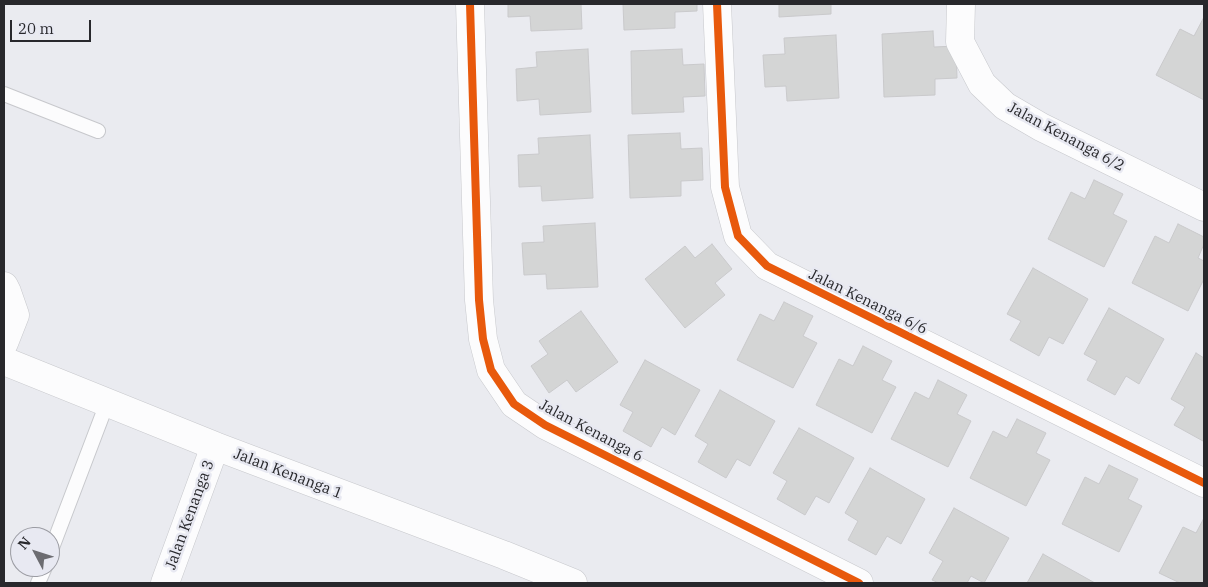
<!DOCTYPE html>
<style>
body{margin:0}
#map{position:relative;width:1208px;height:587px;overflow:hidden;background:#eaebf0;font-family:"IBM Plex Serif",serif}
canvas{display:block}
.frame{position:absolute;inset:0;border:5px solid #28282c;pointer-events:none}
.north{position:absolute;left:10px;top:527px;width:50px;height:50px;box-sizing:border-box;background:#e8e9f2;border:1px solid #9b9ca3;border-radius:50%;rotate:310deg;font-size:14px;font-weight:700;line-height:20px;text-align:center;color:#28282c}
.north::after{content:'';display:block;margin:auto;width:18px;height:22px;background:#6c6c71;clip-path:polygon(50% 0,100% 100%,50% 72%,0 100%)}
.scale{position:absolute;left:10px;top:20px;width:81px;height:22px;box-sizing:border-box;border:2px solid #28282c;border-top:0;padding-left:6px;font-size:15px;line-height:18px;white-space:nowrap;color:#28282c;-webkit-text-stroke:4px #e8e9f2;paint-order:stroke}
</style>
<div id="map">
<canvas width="1208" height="587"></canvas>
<div class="frame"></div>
<div class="north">N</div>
<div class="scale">20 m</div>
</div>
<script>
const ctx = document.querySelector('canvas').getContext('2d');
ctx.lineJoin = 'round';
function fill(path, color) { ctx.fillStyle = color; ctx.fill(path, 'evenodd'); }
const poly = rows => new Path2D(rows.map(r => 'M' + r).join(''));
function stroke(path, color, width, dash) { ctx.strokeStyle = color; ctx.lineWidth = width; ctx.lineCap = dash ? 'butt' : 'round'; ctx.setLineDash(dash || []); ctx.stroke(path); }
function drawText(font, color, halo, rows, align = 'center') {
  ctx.font = font + ' "IBM Plex Serif",serif'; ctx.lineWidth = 5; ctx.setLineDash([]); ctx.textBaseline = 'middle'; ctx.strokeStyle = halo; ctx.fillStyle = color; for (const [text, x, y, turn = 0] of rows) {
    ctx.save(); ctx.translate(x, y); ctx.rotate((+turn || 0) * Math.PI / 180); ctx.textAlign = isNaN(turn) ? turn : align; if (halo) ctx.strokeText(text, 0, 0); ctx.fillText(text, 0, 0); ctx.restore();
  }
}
const building = poly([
 [508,4,581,4,582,29,531,31,530,16,508,17,508,4],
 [623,4,697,4,697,11,675,12,675,28,624,30,623,4],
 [779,4,831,4,831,14,779,17,779,4],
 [1204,17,1204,100,1156,75,1180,29,1194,36,1204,17],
 [933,31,934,47,956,46,957,78,935,79,935,95,884,97,882,34,933,31],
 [836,35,839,98,787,101,786,86,765,87,763,55,785,54,784,38,836,35],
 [588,49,591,112,540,115,539,99,517,101,516,69,537,67,536,52,588,49],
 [682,49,683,65,704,64,705,96,683,97,684,112,632,114,631,51,682,49],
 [680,133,681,149,702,148,703,180,681,181,681,196,630,198,628,135,680,133],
 [590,135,593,198,542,201,541,186,519,187,518,155,539,154,538,138,590,135],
 [1094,180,1123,194,1113,214,1127,221,1104,267,1048,239,1071,192,1085,199,1094,180],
 [595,223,598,287,547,289,546,274,524,275,522,243,544,242,543,226,595,223],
 [1178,224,1204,237,1204,244,1198,258,1204,261,1204,279,1188,311,1132,283,1155,236,1169,243,1178,224],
 [712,244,732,269,715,283,725,295,685,328,645,279,685,246,695,258,712,244],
 [1033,268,1088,299,1063,344,1049,337,1039,356,1010,340,1021,321,1007,314,1033,268],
 [784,302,813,316,803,336,817,343,793,388,737,360,760,314,774,321,784,302],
 [1109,308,1164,339,1139,384,1126,376,1115,395,1087,380,1097,361,1084,354,1109,308],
 [581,311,618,362,576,392,567,380,549,393,531,366,548,354,539,341,581,311],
 [863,346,892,361,882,380,896,387,872,433,816,405,839,359,853,366,863,346],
 [1196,353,1204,358,1204,438,1203,441,1174,425,1185,407,1171,399,1196,353],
 [645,360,700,390,675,435,662,427,651,447,623,431,633,412,620,405,645,360],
 [938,380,967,395,957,414,971,421,948,467,891,439,915,392,929,399,938,380],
 [720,390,775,421,750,466,737,459,726,478,698,462,708,444,695,436,720,390],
 [1017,419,1046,433,1036,453,1050,460,1026,506,970,478,993,431,1007,438,1017,419],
 [799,428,854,458,829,503,816,496,805,515,777,499,787,481,773,473,799,428],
 [1109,465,1138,479,1128,499,1142,506,1119,552,1062,524,1085,477,1099,484,1109,465],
 [870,468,925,499,901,544,887,536,876,555,848,540,858,521,845,513,870,468],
 [954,508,1009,538,984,583,971,576,967,583,939,583,932,580,943,561,929,553,954,508],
 [1204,518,1204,583,1180,583,1159,573,1183,527,1196,533,1204,518],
 [1043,554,1095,583,1027,583,1043,554]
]);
const lane = poly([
 [4,94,98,131],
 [50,553,107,403],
 [38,583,45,567]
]);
const street = poly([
 [470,4,479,300,483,339,491,370,514,404,545,425,859,583],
 [717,4,725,187,738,236,767,266,1204,483],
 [961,4,960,42,982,84,1005,106,1041,127,1204,207],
 [4,286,7,292,15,315,4,343],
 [4,361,215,446,504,555,573,583],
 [165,583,215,446]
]);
const cycleway = poly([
 [470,4,479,300,483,339,491,370,514,404,545,425,859,583],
 [717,4,725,187,738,236,767,266,1204,483]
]);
const streetNames = [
 ["Jalan Kenanga 6/2",1066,137,28],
 ["Jalan Kenanga 6/6",868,302,26],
 ["Jalan Kenanga 6",591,431,28],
 ["Jalan Kenanga 1",288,474,21],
 ["Jalan Kenanga 3",190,515,-70]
];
fill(building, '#d4d5d5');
stroke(building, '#c9c9cb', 1);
stroke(lane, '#c7c8cc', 16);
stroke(street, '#c7c8cc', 29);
stroke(lane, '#fcfcfd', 14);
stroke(street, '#fcfcfd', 28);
stroke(cycleway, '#e8590c', 8);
drawText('15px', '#28282c', '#e8e9f2', streetNames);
</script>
